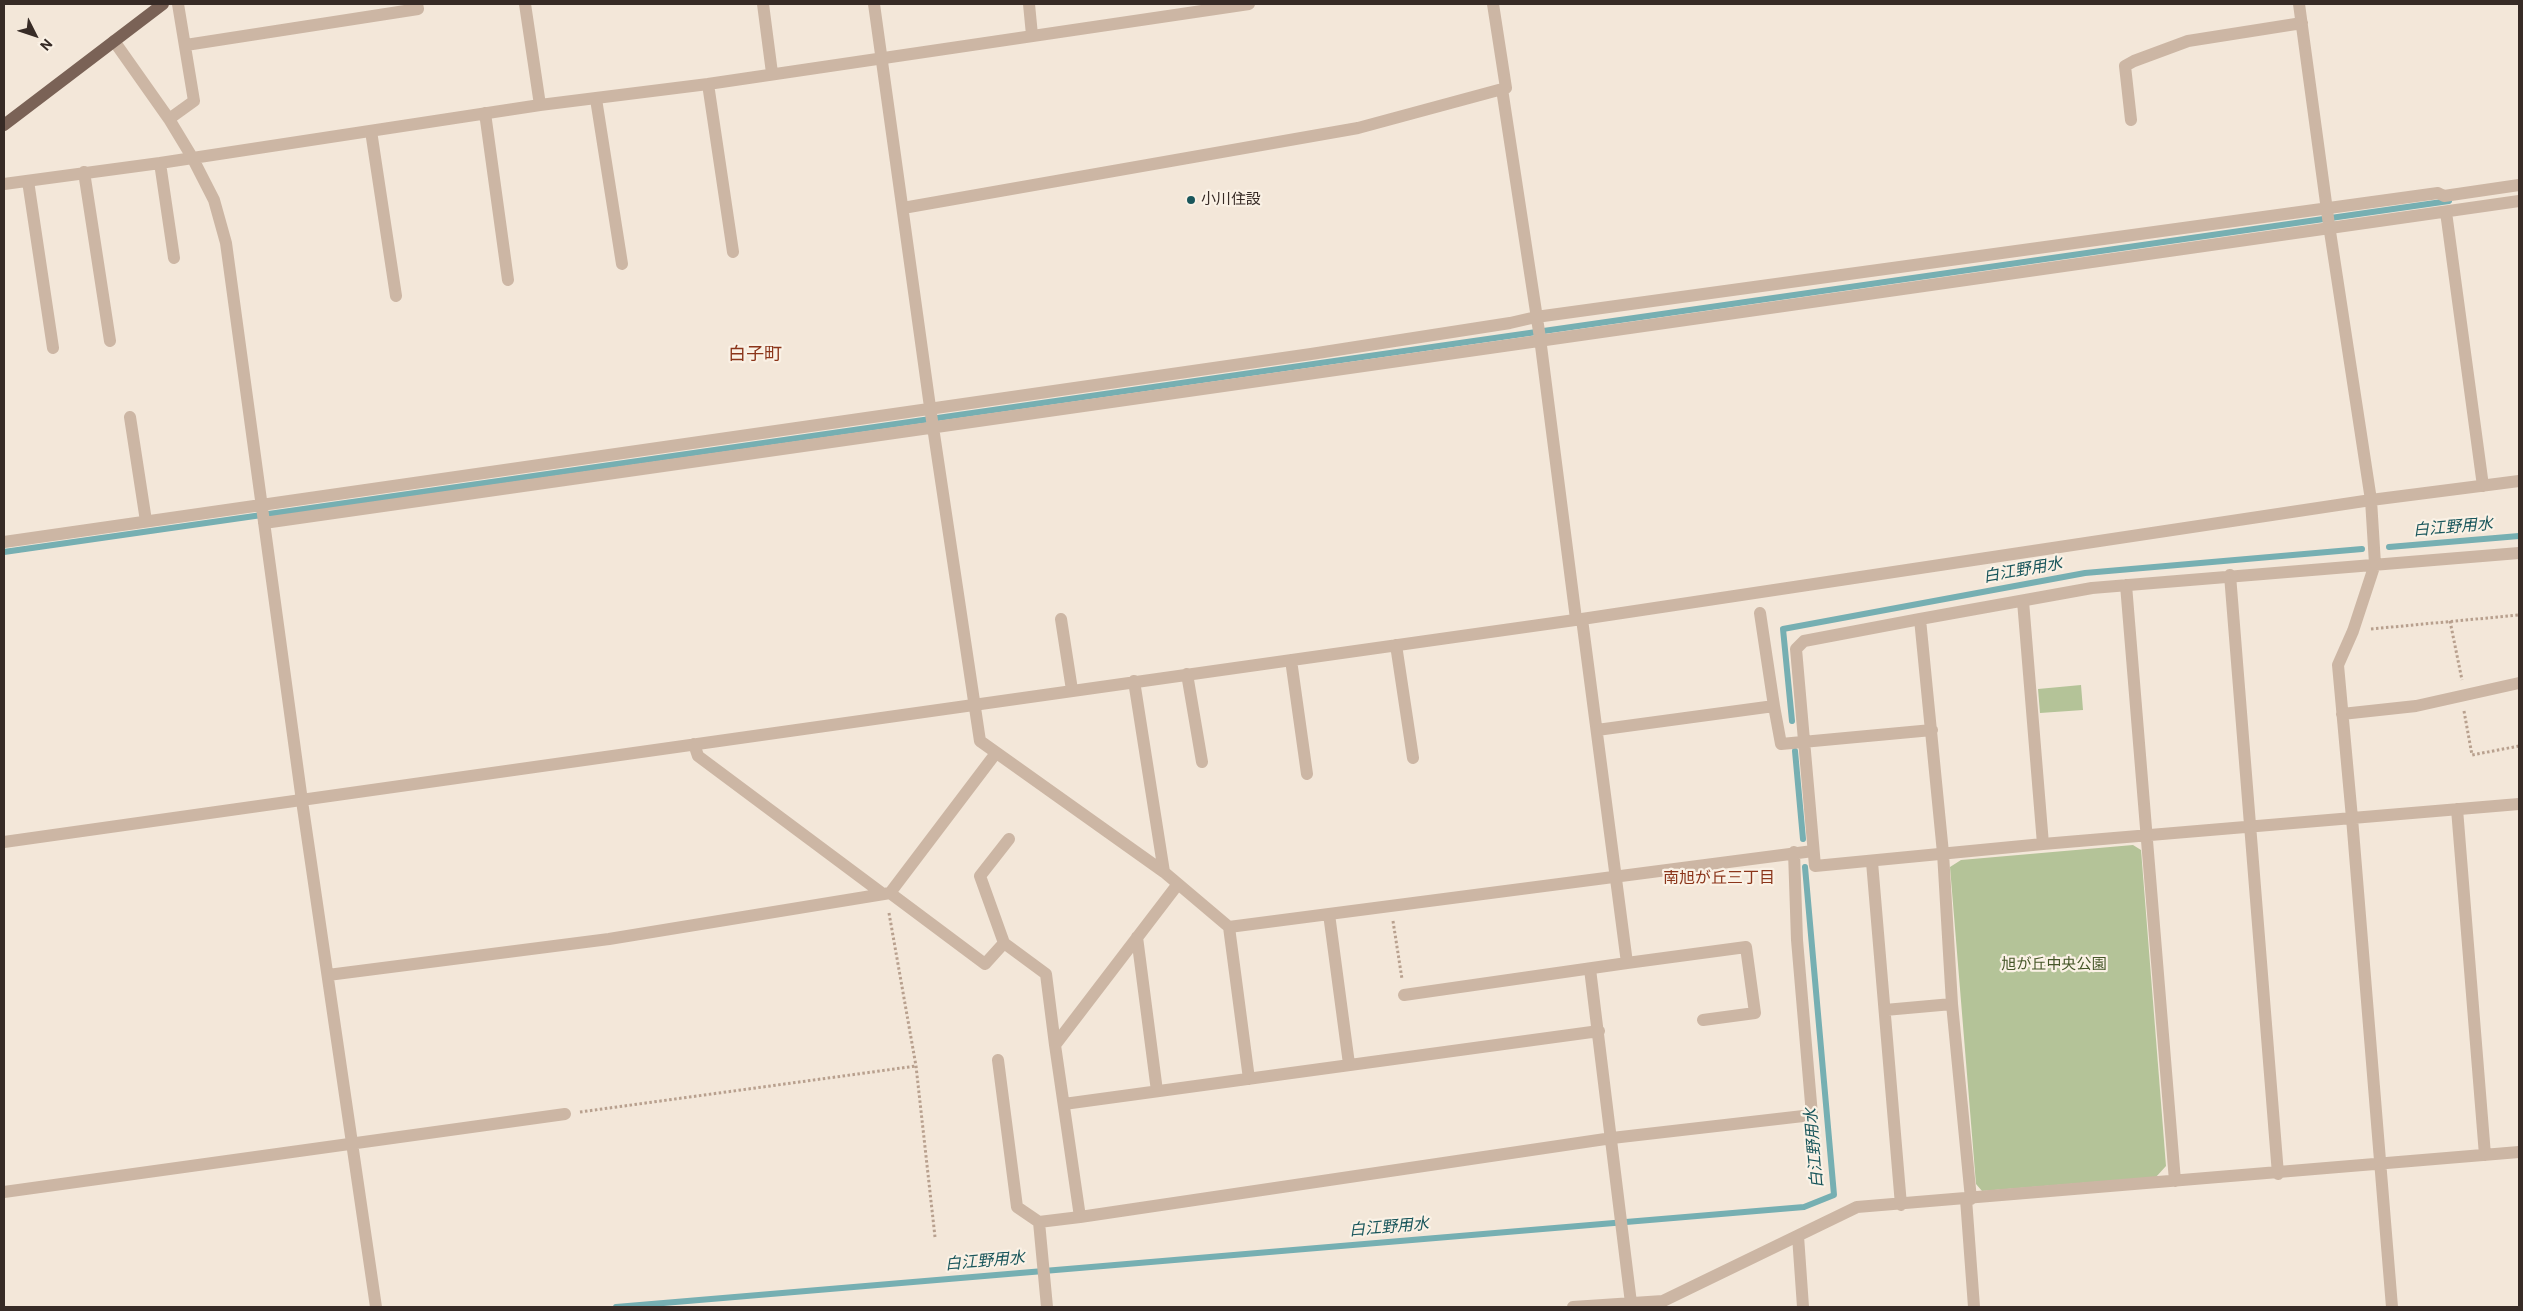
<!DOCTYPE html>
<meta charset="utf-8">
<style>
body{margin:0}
#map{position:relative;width:2523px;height:1311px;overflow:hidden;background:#f3e7d9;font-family:Roboto,sans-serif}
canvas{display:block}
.frame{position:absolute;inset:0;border:5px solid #372b26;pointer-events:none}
.north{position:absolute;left:10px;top:10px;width:50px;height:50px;-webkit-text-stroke:4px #faf1e5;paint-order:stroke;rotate:131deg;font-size:14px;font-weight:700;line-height:20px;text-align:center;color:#372b26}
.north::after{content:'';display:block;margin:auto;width:18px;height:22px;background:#372b26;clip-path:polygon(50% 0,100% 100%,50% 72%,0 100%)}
</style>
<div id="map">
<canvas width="2523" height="1311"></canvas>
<div class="frame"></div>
<div class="north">N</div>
</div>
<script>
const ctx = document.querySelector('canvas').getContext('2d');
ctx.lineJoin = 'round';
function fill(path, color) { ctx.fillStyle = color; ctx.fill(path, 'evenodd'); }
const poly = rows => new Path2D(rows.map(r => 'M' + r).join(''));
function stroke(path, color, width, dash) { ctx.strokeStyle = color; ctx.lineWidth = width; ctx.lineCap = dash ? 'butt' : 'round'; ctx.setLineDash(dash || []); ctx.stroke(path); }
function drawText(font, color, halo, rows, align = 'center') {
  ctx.font = font + ' Roboto,"Noto Sans JP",sans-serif'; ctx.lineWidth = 4.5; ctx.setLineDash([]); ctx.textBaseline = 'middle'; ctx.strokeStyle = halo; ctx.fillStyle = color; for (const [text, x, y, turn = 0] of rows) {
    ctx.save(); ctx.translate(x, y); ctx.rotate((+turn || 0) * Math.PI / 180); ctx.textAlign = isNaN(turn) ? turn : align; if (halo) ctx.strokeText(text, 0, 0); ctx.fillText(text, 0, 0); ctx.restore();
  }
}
const green = poly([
 [2081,685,2083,710,2040,713,2038,689],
 [2133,845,2141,850,2166,1166,2156,1177,1982,1191,1976,1184,1950,867,1961,860]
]);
const stream = poly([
 [2389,547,2519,536],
 [4,552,2449,201],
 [1792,721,1783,629,2085,573,2362,549],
 [1795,751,1803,839],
 [616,1307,1804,1207,1834,1195,1805,867]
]);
const path = poly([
 [2450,621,2462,680],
 [2371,629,2519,615],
 [2464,711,2472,755,2519,746],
 [889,913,916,1066,935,1237],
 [1393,921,1402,979],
 [580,1112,916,1066]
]);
const minor = poly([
 [525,4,540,105],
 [763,4,772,73],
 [874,4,930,407,980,741,1164,872,1229,927,1813,851],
 [1029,4,1032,35],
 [2299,4,2329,225,2371,500,2375,564,2353,631,2338,665,2352,818,2392,1307],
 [114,41,169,119,192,157,214,200,226,243,302,801,376,1307],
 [186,45,418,9,417,4],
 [708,84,733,252],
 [1502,89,1540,338,1576,619],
 [596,99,622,264],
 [485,113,508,280],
 [169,119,194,101,178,4],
 [2131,120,2125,66,2134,61,2188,41,2302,23],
 [371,131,396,296],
 [160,163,174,258],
 [84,172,110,341],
 [28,181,53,348],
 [4,184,160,163,540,105,708,84,1249,4],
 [903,208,1358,128,1506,88,1493,4],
 [2446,212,2483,486],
 [130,417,146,521],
 [264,523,2519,201],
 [4,542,1311,354,1510,323,1536,317,2438,193,2444,196,2519,185],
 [2230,575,2278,1174],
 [2126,585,2175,1181],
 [2023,601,2043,844],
 [1760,613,1774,706],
 [1061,619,1072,690],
 [1920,619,1804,641,1796,649,1815,866,2043,844,2519,804],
 [1396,645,1413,758],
 [1291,660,1307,774],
 [1187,674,1202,762],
 [1134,681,1164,872],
 [2342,714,2416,706,2519,683],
 [1597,730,1774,706,1781,744,1932,730],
 [694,744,698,756,883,894],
 [2457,809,2485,1155],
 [1009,839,980,876,1004,943,1046,974,1055,1045],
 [4,842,1582,619,2371,500,2519,481],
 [1872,862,1901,1205],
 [1178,884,1055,1045,1080,1217,1612,1138,1812,1115,1797,940,1794,852],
 [890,893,985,964,1004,943],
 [1329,914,1349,1064],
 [1229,927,1249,1079],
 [1137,937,1157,1091],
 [1627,963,1746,947,1755,1013,1703,1020],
 [1590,969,1631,1303],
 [328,975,609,939,890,893,996,753],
 [1404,995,1627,963,1582,619],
 [1885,1010,1952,1004],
 [998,1060,1017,1207,1039,1222],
 [1064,1104,1599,1031],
 [4,1192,565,1114],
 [1966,1199,1974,1307],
 [1971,1199,1952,1004,1943,853,1920,619,2092,588,2519,553],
 [1798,1236,1803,1307],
 [1047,1307,1039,1222,1080,1217],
 [1573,1307,1663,1301,1857,1207,2519,1152]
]);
const major = poly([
 [4,125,163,4]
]);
const markers = [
 [1191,200,5,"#19565b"]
];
const poiNames = [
 ["小川住設",1201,200]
];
const parkNames = [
 ["旭が丘中央公園",2054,965]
];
const waterNames = [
 ["白江野用水",2453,528,-5],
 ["白江野用水",2023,571,-10],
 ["白江野用水",1815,1148,-95],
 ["白江野用水",1389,1228,-5],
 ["白江野用水",985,1262,-5]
];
const neighbourhoodNames = [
 ["南旭が丘三丁目",1719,879]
];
const quarterNames = [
 ["白子町",755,355]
];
fill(green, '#b4c398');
stroke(stream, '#76afb2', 6);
stroke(path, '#b8a08e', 3, [2.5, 2.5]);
stroke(minor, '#ccb6a4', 12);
stroke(major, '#7a6256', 12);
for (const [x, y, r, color] of markers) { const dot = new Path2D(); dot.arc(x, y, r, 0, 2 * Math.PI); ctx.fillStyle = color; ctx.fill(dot); stroke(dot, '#faf1e5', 2); }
drawText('15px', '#372b26', '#faf1e5', poiNames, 'left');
drawText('15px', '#455628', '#faf1e5', parkNames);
drawText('italic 16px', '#19565b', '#faf1e5', waterNames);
drawText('16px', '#8b351a', '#faf1e5', neighbourhoodNames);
drawText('18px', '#8b351a', '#faf1e5', quarterNames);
</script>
